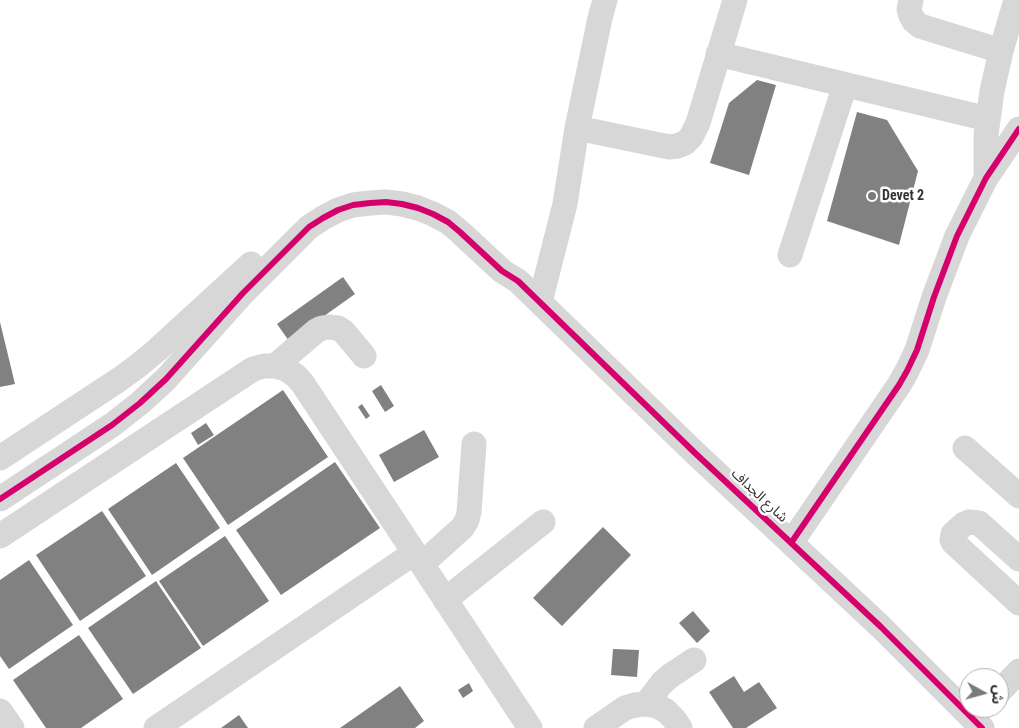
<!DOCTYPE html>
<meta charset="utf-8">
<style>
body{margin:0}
#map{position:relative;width:1019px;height:728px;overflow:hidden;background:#fff;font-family:"Roboto Condensed","Noto Sans Arabic",sans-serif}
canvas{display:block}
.north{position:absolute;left:959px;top:668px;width:50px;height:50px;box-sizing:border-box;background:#fff;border:1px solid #adadad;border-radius:50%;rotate:97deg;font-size:14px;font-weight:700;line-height:20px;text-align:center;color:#333}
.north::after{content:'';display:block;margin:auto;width:18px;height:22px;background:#7a7a7a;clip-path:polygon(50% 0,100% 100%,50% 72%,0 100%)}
</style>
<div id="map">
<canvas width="1019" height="728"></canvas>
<div class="north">ش</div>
</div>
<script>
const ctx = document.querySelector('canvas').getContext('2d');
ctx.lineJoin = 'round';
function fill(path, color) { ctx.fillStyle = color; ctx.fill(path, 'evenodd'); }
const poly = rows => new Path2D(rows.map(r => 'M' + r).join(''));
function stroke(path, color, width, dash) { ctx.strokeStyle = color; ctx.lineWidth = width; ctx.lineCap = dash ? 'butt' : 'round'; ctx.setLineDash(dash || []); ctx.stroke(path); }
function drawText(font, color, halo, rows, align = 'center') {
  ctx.font = font + ' "Roboto Condensed","Noto Sans Arabic",sans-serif'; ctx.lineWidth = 5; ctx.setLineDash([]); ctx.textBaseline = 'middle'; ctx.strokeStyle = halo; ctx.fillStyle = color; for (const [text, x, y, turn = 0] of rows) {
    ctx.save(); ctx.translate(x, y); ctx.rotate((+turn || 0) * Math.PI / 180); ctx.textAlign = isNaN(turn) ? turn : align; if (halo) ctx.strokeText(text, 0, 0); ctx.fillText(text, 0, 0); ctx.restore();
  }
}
const building = poly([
 [757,80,776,85,749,175,710,163,729,103],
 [857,112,887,120,918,171,899,245,827,221],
 [343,277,355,294,289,341,277,324],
 [0,322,15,384,0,387],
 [381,385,394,406,385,412,372,391],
 [283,390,328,457,228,525,183,458],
 [362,404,370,416,366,419,358,407],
 [206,423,214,435,198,445,191,433],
 [424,430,439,457,394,482,379,455],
 [335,462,380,528,281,595,236,530],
 [176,463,220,528,152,575,108,509],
 [102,511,146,576,80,621,36,555],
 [603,527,631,555,562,626,533,598],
 [225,536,269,601,203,646,159,581],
 [29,560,73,625,9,669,0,656,0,580],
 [156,581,201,648,133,694,88,628],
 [693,611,710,631,697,643,679,623],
 [79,635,123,699,81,728,46,728,13,680],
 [613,649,639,650,637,677,611,675],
 [734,676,744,692,759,682,777,708,746,728,733,728,709,692],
 [469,683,473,691,463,698,458,690],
 [400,686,424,721,415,728,340,728],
 [239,715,248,728,221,728]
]);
const minor = poly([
 [911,0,909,9,911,16,914,21,920,26,1001,51],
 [718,54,988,119],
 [577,128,669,147,677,146,685,143,691,137,698,123,735,0],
 [986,178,986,135,992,91,1001,51,1016,0],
 [790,255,845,85],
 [540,302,565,204,577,128,600,18,605,0],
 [275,366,316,331,322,328,329,327,338,328,344,332,364,356],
 [965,448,1019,496],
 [0,458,120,379,139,365,157,350,251,264],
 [0,499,112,425,140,403,166,379,243,293,309,227,323,218,338,210,353,205,370,203,386,202,402,204,418,208,433,214,448,222,460,232,502,271,518,281,695,453,881,627,982,728],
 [0,536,253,369,264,366,275,366,286,369,296,376,303,384,530,728],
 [791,543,899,385,907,371,917,350,934,297,957,236,986,178,1019,129],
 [1019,559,979,523,969,522,964,524,953,534,952,540,953,542,1019,603],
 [422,564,462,528,467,520,469,512,474,444],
 [445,600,543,522],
 [999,692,1019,671],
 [646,704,662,683,670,676,694,660],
 [0,711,12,728],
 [156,728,414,553],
 [596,728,625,708,635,705,646,704,657,706,666,711,674,719,680,728]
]);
const cycleway = poly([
 [0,499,112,425,140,403,166,379,243,293,309,227,323,218,338,210,353,205,370,203,386,202,402,204,418,208,433,214,448,222,460,232,502,271,518,281,695,453,881,627,982,728],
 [791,543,899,385,907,371,917,350,934,297,957,236,986,178,1019,129]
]);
const markers = [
 [872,196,5,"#7a7a7a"]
];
const poiNames = [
 ["Devet 2",882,196]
];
const streetNames = [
 ["شارع الجداف",759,496,43]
];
fill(building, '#818181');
stroke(minor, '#d7d7d7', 25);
stroke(cycleway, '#d6006c', 6);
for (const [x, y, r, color] of markers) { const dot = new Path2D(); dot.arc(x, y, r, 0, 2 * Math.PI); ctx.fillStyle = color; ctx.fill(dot); stroke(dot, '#fff', 2); }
drawText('bold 14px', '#333', '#fff', poiNames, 'left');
drawText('14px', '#333', '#fff', streetNames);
</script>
